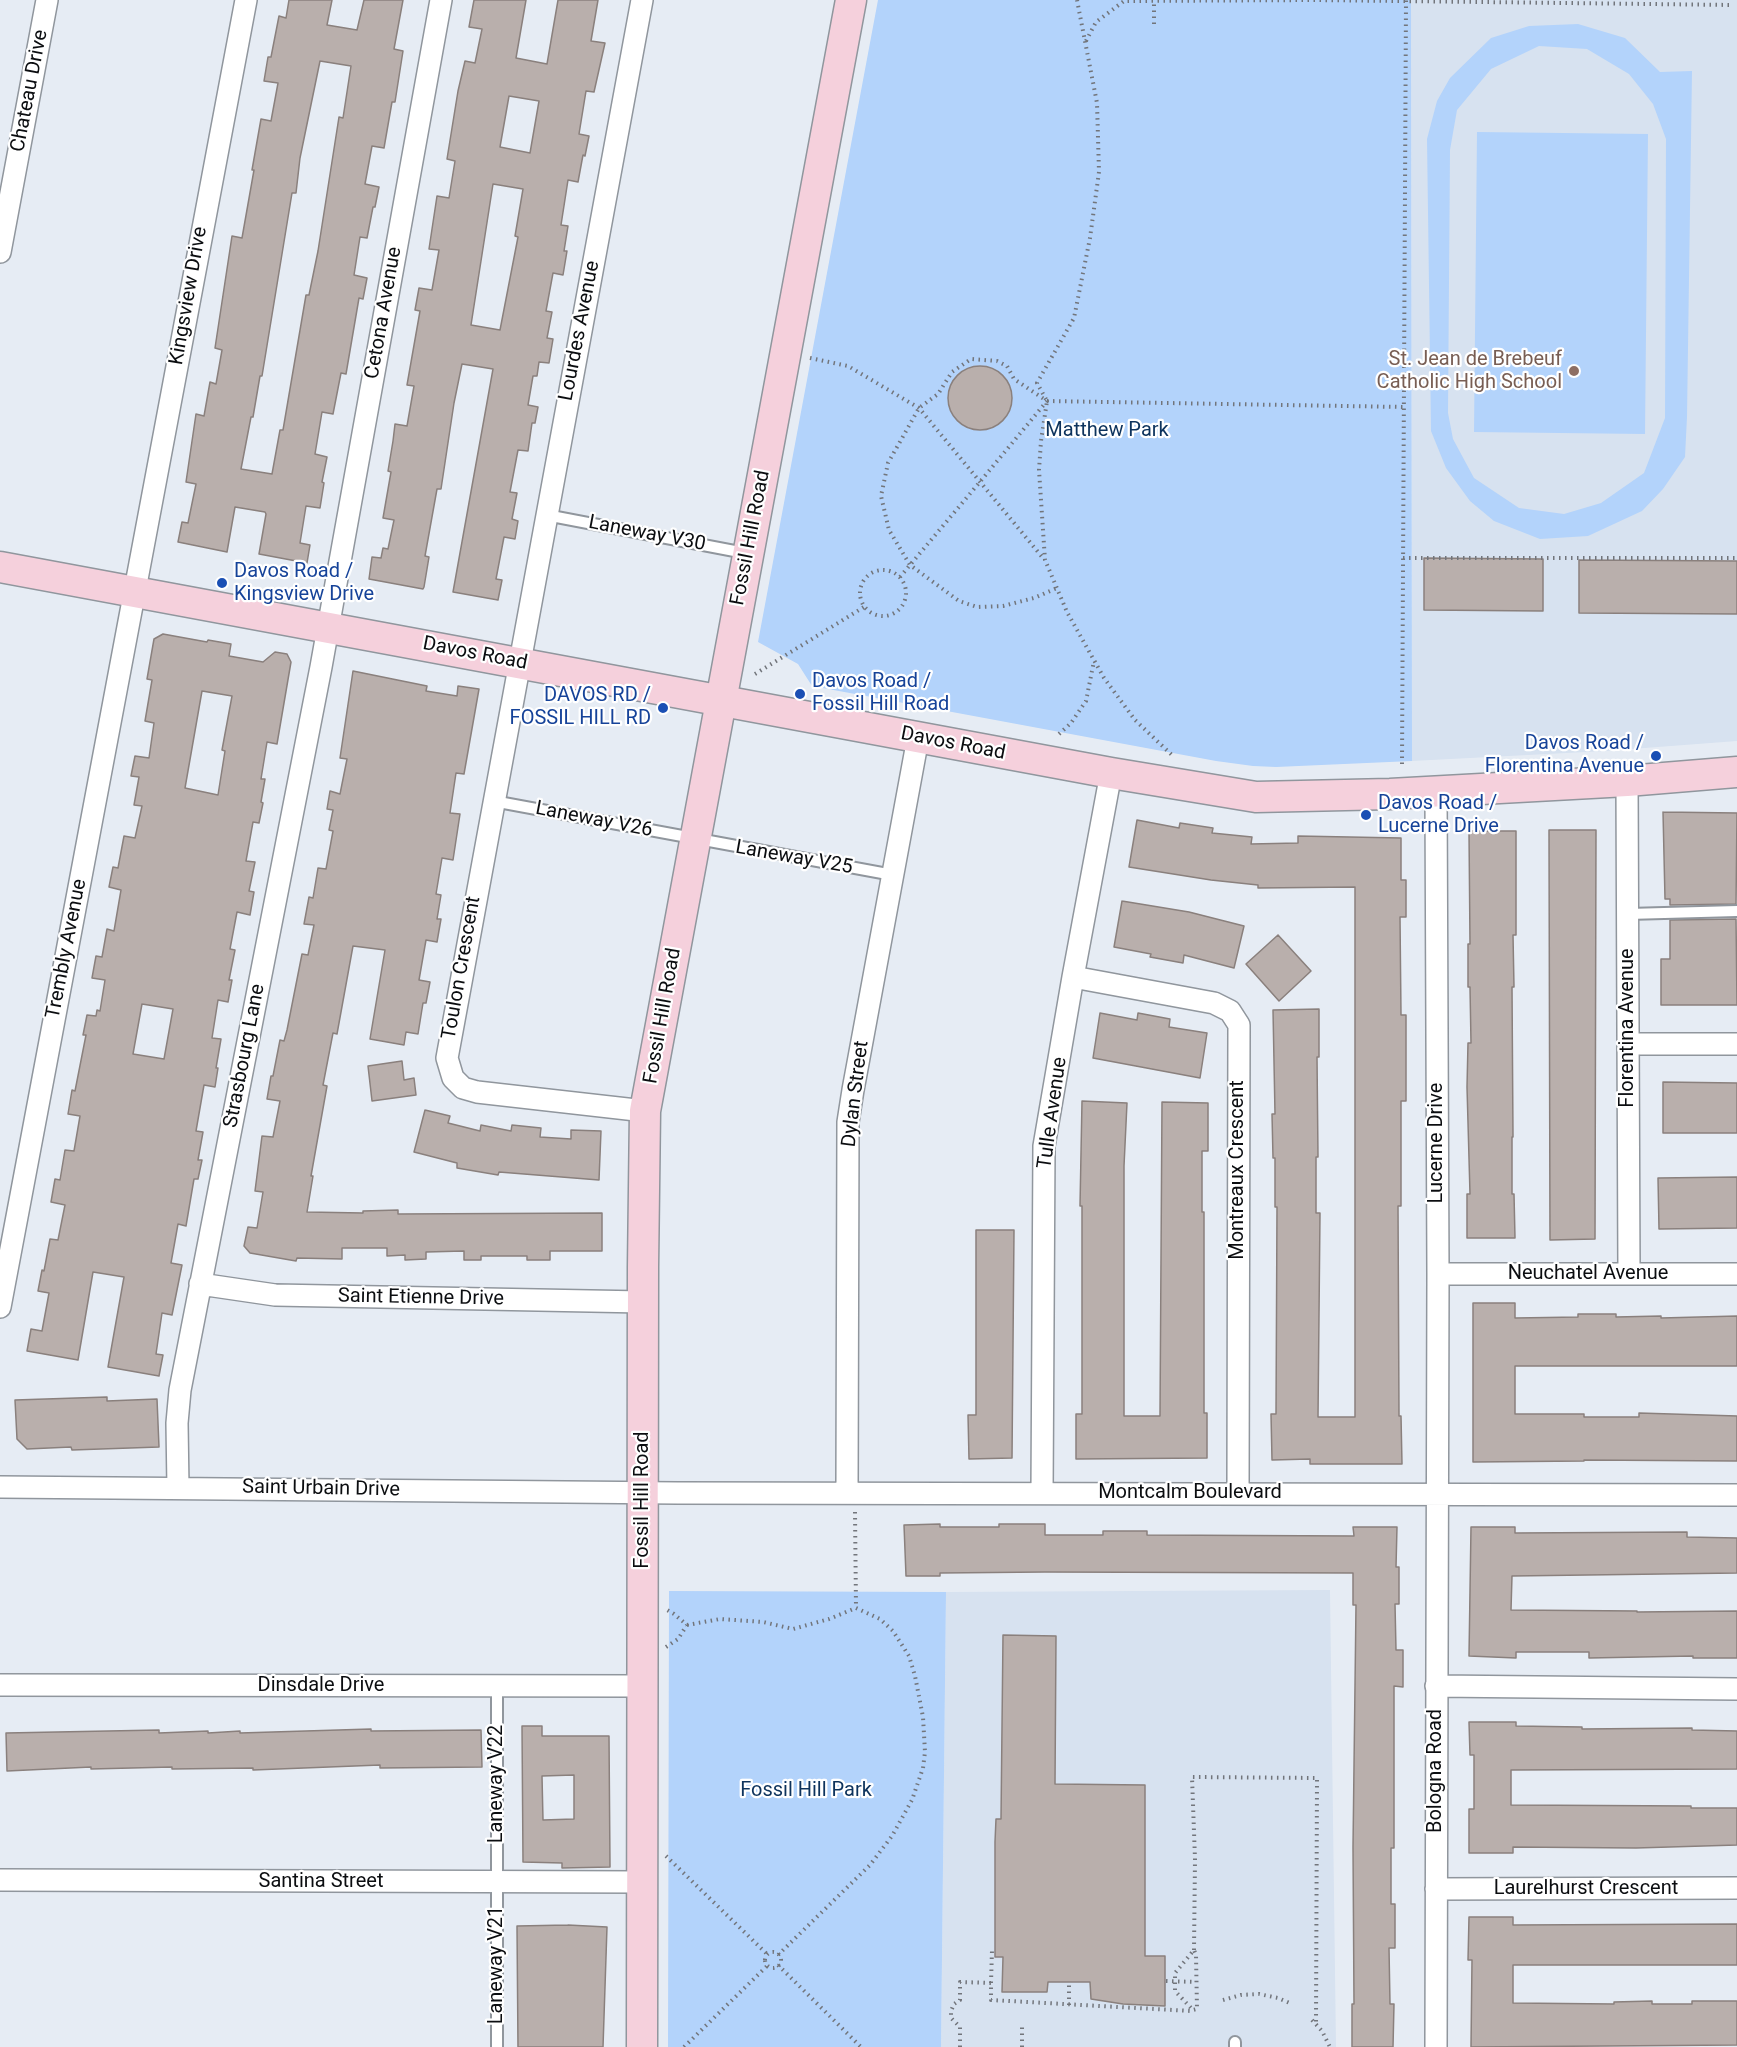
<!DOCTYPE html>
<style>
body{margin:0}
canvas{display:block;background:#e6ecf4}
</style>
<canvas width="1737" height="2047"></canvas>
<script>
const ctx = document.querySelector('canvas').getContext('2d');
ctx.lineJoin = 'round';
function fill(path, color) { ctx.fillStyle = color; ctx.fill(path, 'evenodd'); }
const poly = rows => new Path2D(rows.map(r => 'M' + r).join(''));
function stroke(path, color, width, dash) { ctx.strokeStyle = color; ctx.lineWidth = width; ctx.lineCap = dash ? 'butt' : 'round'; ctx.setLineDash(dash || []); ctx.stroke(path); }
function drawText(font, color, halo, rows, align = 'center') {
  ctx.font = font + ' Roboto,sans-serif'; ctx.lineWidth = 4.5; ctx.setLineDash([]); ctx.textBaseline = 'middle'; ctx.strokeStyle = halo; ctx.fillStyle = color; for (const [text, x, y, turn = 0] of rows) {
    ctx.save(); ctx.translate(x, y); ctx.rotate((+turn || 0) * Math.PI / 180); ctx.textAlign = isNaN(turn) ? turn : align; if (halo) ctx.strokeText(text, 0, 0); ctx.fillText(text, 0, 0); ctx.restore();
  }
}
const built = poly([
 [1411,0,1737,0,1737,741,1605,751,1412,761],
 [1330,1590,1336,2047,941,2047,946,1592]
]);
const green = poly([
 [878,0,1411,0,1412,761,1276,767,1253,766,1216,761,812,686,798,664,758,642],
 [1578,24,1625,38,1660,72,1692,71,1687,417,1685,457,1663,489,1642,511,1588,536,1540,539,1494,521,1470,501,1446,468,1431,431,1427,139,1437,101,1450,78,1491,38,1529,26],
 [1539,46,1587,49,1629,74,1653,104,1666,139,1665,418,1644,473,1601,503,1564,514,1519,508,1474,478,1453,439,1448,413,1450,150,1457,110,1491,69],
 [1477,132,1648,134,1645,434,1474,432],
 [669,1591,946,1592,941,2047,668,2047]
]);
const building = poly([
 [289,0,332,0,327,25,357,30,364,0,403,0,394,49,403,51,395,102,392,102,384,148,372,146,365,184,379,187,375,207,373,207,367,238,360,237,354,275,367,278,363,299,359,298,346,374,341,373,333,414,322,412,315,454,327,457,322,482,324,483,320,508,306,506,300,543,310,545,307,563,259,554,266,514,265,512,235,507,227,552,178,542,182,522,188,523,196,484,186,482,196,414,204,416,210,382,216,384,222,350,215,348,232,236,242,238,254,170,252,170,261,119,271,121,278,83,264,81,268,57,271,57,279,16,286,18,289,0],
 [320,61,351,66,343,118,339,117,318,251,309,295,306,295,283,430,280,430,272,474,241,469,251,417,253,417,260,376,262,376,292,193,296,193,300,158,320,61],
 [474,0,526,0,516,58,547,64,558,0,598,0,591,41,605,43,594,92,586,91,579,134,589,136,585,156,583,155,578,182,568,180,561,225,568,226,564,251,567,251,563,275,553,273,546,311,552,312,547,338,553,339,549,363,539,362,537,376,533,376,528,405,538,407,535,423,532,423,528,451,518,450,510,492,517,493,512,519,518,521,515,539,504,537,496,579,502,580,498,600,453,592,493,369,462,364,454,403,441,489,437,489,425,556,429,557,424,587,423,589,369,579,372,557,381,558,383,548,388,549,394,520,383,518,391,472,388,471,393,441,395,424,407,426,414,386,407,385,420,311,415,310,419,288,432,290,439,250,429,249,437,196,449,198,455,161,447,159,458,91,465,61,475,63,482,29,469,27,474,0],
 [509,96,539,101,530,153,500,147,509,96],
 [493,184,523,189,515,236,518,237,500,330,471,325,493,184],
 '948 398a32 32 0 1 1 64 0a32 32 0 1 1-64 0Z',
 [1424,558,1543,559,1543,611,1424,610,1424,558],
 [1579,560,1737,561,1737,614,1579,613,1579,560],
 [163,634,207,642,208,640,231,644,229,656,263,662,275,652,287,654,291,662,277,744,267,742,261,779,265,779,261,802,263,803,259,823,253,822,246,861,255,862,249,891,254,892,250,915,237,912,230,949,235,950,229,980,232,980,228,1002,218,1000,212,1038,221,1039,216,1068,218,1068,215,1087,204,1085,196,1131,203,1132,198,1160,202,1160,198,1179,194,1179,186,1226,178,1224,171,1263,182,1265,172,1315,162,1313,156,1354,163,1355,159,1376,108,1367,124,1277,93,1272,78,1360,27,1351,31,1329,42,1331,49,1293,38,1291,42,1270,44,1271,50,1239,58,1240,65,1205,51,1202,55,1179,60,1180,65,1150,74,1151,80,1116,68,1114,72,1090,75,1091,86,1035,83,1035,87,1015,96,1016,97,1010,100,1011,105,980,92,978,96,956,102,957,107,929,114,931,121,890,109,887,113,867,118,868,124,836,135,838,142,806,134,805,139,777,131,776,135,756,149,758,154,723,145,721,152,680,147,679,154,639,163,634],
 [202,691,232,696,222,750,225,751,218,795,185,788,202,691],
 [142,1004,173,1009,164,1059,133,1054,142,1004],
 [353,671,427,686,426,691,457,696,458,686,479,689,464,774,456,773,450,813,460,814,453,860,442,858,436,894,441,895,437,919,441,919,437,942,426,940,419,980,430,982,426,1003,423,1003,418,1034,406,1032,404,1045,370,1039,385,950,353,946,337,1034,333,1033,323,1085,327,1086,311,1176,313,1176,307,1212,363,1213,363,1211,398,1210,398,1214,602,1213,602,1251,550,1251,550,1260,527,1260,527,1256,481,1256,481,1260,464,1260,464,1251,426,1252,426,1259,405,1260,405,1255,387,1256,387,1248,342,1248,342,1259,297,1258,296,1261,250,1253,244,1246,248,1227,257,1228,263,1192,255,1191,262,1136,273,1137,280,1101,267,1099,271,1076,273,1076,280,1040,284,1041,287,1030,302,954,308,955,314,925,304,924,309,897,313,898,318,868,326,869,333,831,329,830,333,810,327,809,330,791,340,794,347,759,340,758,353,671],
 [1663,812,1737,813,1736,904,1670,905,1670,899,1665,899,1663,812],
 [1137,820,1179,828,1180,823,1213,828,1212,833,1252,837,1251,844,1298,843,1298,836,1401,838,1401,880,1406,880,1406,917,1400,917,1401,1015,1406,1015,1406,1101,1401,1101,1401,1206,1398,1206,1399,1416,1401,1416,1402,1464,1310,1464,1310,1459,1272,1460,1271,1414,1276,1414,1277,1207,1275,1207,1275,1158,1273,1158,1272,1114,1275,1114,1273,1010,1319,1009,1319,1057,1317,1057,1318,1157,1316,1157,1316,1213,1320,1213,1318,1417,1355,1417,1355,887,1258,888,1258,885,1211,880,1129,867,1137,820],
 [1549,830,1596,830,1595,1239,1550,1240,1549,830],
 [1469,831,1516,831,1516,935,1513,935,1514,987,1512,987,1513,1137,1512,1137,1512,1194,1514,1194,1515,1238,1467,1238,1467,1194,1470,1194,1467,1087,1468,1043,1471,1043,1470,987,1468,987,1468,944,1470,944,1469,831],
 [1122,901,1189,912,1244,926,1234,968,1184,955,1183,963,1150,957,1151,954,1114,947,1122,901],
 [1736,919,1737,1005,1661,1005,1661,959,1670,959,1670,920,1736,919],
 [1278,935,1311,971,1279,1001,1246,964,1278,935],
 [1100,1013,1137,1020,1138,1013,1170,1019,1169,1027,1207,1033,1200,1078,1093,1058,1100,1013],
 [402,1061,404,1080,414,1078,416,1095,372,1101,368,1066,402,1061],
 [1663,1082,1737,1083,1737,1133,1663,1133,1663,1082],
 [1082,1101,1127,1103,1124,1166,1124,1416,1160,1416,1162,1102,1208,1103,1208,1151,1202,1151,1202,1212,1204,1212,1204,1413,1207,1413,1207,1458,1076,1459,1076,1414,1082,1414,1082,1206,1080,1206,1082,1101],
 [425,1110,450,1116,448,1123,480,1131,481,1125,511,1131,512,1125,541,1128,540,1137,571,1139,571,1130,601,1131,599,1180,499,1172,498,1175,457,1168,457,1163,414,1152,425,1110],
 [1737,1177,1737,1228,1659,1229,1658,1178,1737,1177],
 [976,1230,1014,1230,1012,1458,969,1459,968,1415,976,1415,976,1230],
 [1473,1303,1515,1303,1515,1318,1578,1317,1578,1314,1616,1314,1616,1317,1661,1316,1661,1318,1737,1316,1737,1366,1515,1366,1515,1414,1584,1414,1584,1417,1639,1417,1639,1413,1737,1416,1737,1461,1584,1460,1584,1461,1473,1462,1473,1303],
 [107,1397,107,1401,157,1399,159,1447,72,1450,71,1447,27,1449,17,1439,15,1400,107,1397],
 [940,1524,940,1527,999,1527,999,1524,1045,1524,1045,1535,1103,1535,1103,1531,1147,1531,1147,1535,1354,1536,1353,1527,1397,1527,1396,1567,1399,1567,1399,1604,1395,1604,1396,1650,1403,1650,1403,1687,1394,1686,1394,1848,1391,1848,1391,1904,1395,1904,1395,1948,1389,1948,1390,2004,1394,2004,1393,2047,1352,2047,1352,2004,1354,2004,1353,1847,1356,1605,1353,1605,1353,1573,1045,1572,940,1573,940,1576,906,1576,904,1525,940,1524],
 [1471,1527,1515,1527,1515,1533,1687,1532,1687,1537,1737,1538,1737,1573,1512,1576,1511,1610,1637,1611,1637,1612,1737,1611,1737,1658,1693,1658,1693,1656,1589,1658,1589,1652,1516,1652,1516,1658,1469,1656,1471,1527],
 [1003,1635,1056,1636,1055,1784,1145,1785,1145,1956,1165,1956,1165,2006,1123,2004,1091,1999,1090,1982,1048,1982,1047,1992,1002,1992,1003,1957,995,1957,995,1842,996,1819,1001,1819,1003,1635],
 [1469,1722,1516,1722,1516,1726,1582,1727,1582,1729,1692,1728,1692,1730,1737,1731,1737,1769,1511,1770,1511,1805,1691,1806,1691,1808,1737,1808,1737,1845,1636,1848,1513,1847,1513,1853,1469,1853,1469,1809,1474,1809,1474,1755,1470,1755,1469,1722],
 [522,1726,542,1726,542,1736,609,1736,610,1867,562,1868,562,1863,523,1862,522,1726],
 [574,1775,574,1819,543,1820,542,1776,574,1775],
 [371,1729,371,1731,481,1730,482,1767,380,1768,380,1765,253,1770,253,1768,172,1769,172,1767,91,1769,91,1767,7,1771,6,1733,159,1730,159,1733,208,1731,208,1733,240,1731,240,1733,371,1729],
 [1469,1917,1513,1917,1513,1925,1737,1924,1737,1965,1513,1965,1513,2003,1614,2004,1614,2002,1652,2001,1652,2004,1692,2004,1692,2001,1737,2001,1737,2045,1471,2047,1472,1960,1468,1960,1469,1917],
 [568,1925,607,1927,603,2047,518,2047,517,1926,568,1925]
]);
const path = poly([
 [1077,0,1097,103,1099,172,1090,238,1074,318,1037,383,1047,401,1041,441,1039,470,1045,560,1067,612,1104,678,1135,720,1173,756],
 [1154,24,1154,1],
 [1086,41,1096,22,1124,1,1315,0,1732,5],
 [810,358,848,366,919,408,1043,558],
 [1047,401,1404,407],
 [1403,558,1737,558],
 '860 593a23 23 0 1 1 46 0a23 23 0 1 1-46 0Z',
 [900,577,910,565,979,483,1047,401,1014,379,1007,366,997,361,971,359,952,372,938,394,919,408,888,463,881,496,889,530,910,565,959,601,977,607,1003,606,1034,598,1057,588],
 [755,674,864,607],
 [1059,734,1071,723,1086,701,1094,661],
 [1402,764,1406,0],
 [855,1512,856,1608],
 [687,1625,720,1619,763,1622,793,1629,829,1619,856,1608,880,1619,893,1631,909,1656,915,1676,923,1717,925,1752,923,1768,912,1800,892,1836,870,1865,778,1955],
 [666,1647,678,1639,687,1625,674,1614,667,1610],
 [666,1856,767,1954],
 [1194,1950,1195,1859,1192,1777,1317,1778,1316,2025],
 '765 1960a8 8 0 1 1 16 0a8 8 0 1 1-16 0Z',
 [778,1965,861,2047],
 [1166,1981,1196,1982],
 [991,1983,992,1950],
 [1223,2000,1241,1995,1259,1994,1278,1998,1292,2004],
 [1069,2005,1069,1983],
 [1312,2020,1322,2031,1330,2047],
 [684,2047,767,1966],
 [960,2047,960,2027,951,2018,951,2011,954,2004,960,2000,960,1982,991,1983,991,2000,1191,2011,1193,2010,1197,2009,1196,1955,1194,1950,1175,1973,1175,1991,1193,2010],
 [1022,2047,1022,2026]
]);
const lane = poly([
 [546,515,745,553],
 [493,801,893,875],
 [1628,914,1737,911],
 [1235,2042,1235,2047],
 [497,2047,497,1686]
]);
const street = poly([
 [642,0,447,1058,453,1078,463,1088,477,1092,645,1111],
 [0,252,47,0],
 [1627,781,1629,1274],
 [1073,977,1214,1003,1230,1011,1239,1025,1238,1493],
 [1628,1044,1737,1044],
 [1438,1274,1737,1274],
 [200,1284,275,1295,643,1302],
 [0,1307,246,0],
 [0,1487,678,1493,1737,1495],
 [178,1488,177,1423,180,1390,321,667,441,0],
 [847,1492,848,1122,853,1090,918,738],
 [1042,1493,1044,1146,1073,977,1111,773],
 [0,1685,642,1686],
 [1436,1686,1737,1689],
 [0,1880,641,1882],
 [1436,1889,1737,1888],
 [1436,2047,1438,1274,1436,792]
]);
const secondary = poly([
 [0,567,1111,773,1256,797,1390,794,1627,781,1737,772],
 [642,2047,643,1267,645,1111,851,0]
]);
const markers = [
 [1574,371,6,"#8d6e63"],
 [222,583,6,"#1a4fb4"],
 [800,694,6,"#1a4fb4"],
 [663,708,6,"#1a4fb4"],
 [1656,756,6,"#1a4fb4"],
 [1366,815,6,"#1a4fb4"]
];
const streetNames = [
 ["Chateau Drive",30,91,-79],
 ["Kingsview Drive",189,296,-80],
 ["Cetona Avenue",384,313,-80],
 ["Lourdes Avenue",580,331,-79],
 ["Laneway V30",647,534,11],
 ["Fossil Hill Road",751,538,-79],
 ["Davos Road",475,654,11],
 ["Davos Road",953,744,11],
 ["Laneway V26",594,820,11],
 ["Laneway V25",794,858,10],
 ["Trembly Avenue",67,949,-79],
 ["Toulon Crescent",462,968,-80],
 ["Fossil Hill Road",663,1016,-80],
 ["Florentina Avenue",1628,1028,-90],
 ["Strasbourg Lane",245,1056,-79],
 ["Dylan Street",856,1094,-83],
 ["Tulle Avenue",1053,1113,-82],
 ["Lucerne Drive",1437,1143,-90],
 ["Montreaux Crescent",1238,1170,-90],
 ["Neuchatel Avenue",1588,1274],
 ["Saint Etienne Drive",421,1298,1],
 ["Saint Urbain Drive",321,1489,1],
 ["Montcalm Boulevard",1190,1493],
 ["Fossil Hill Road",643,1500,-90],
 ["Dinsdale Drive",321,1686],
 ["Bologna Road",1436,1771,-90],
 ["Laneway V22",497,1784,-90],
 ["Santina Street",321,1882],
 ["Laurelhurst Crescent",1586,1889],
 ["Laneway V21",497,1965,-90]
];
const educationNames = [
 ["St. Jean de Brebeuf",1562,360],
 ["Catholic High School",1562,383]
];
const parkNames = [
 ["Matthew Park",1107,431],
 ["Fossil Hill Park",806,1791]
];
const transitNames = [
 ["Davos Road /",234,572],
 ["Kingsview Drive",234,595],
 ["Davos Road /",812,682],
 ["Fossil Hill Road",812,705],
 ["DAVOS RD /",651,696,"right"],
 ["FOSSIL HILL RD",651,719,"right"],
 ["Davos Road /",1644,744,"right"],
 ["Florentina Avenue",1644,767,"right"],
 ["Davos Road /",1378,804],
 ["Lucerne Drive",1378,827]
];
fill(built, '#d7e2f0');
fill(green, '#b3d3fb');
fill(building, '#b9afac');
stroke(building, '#8a807d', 1.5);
stroke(lane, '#90969d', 14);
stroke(street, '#90969d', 24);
stroke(secondary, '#90969d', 33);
stroke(path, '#72757b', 4, [1.5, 4.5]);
stroke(lane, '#fff', 10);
stroke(street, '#fff', 21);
stroke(secondary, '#f5d0dc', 30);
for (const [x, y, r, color] of markers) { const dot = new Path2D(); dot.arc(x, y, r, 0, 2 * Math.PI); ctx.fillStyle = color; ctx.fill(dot); stroke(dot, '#fff', 2); }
drawText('20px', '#0b0d10', '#fff', streetNames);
drawText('20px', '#785e54', '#fff', educationNames, 'right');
drawText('20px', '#0d335d', '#fff', parkNames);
drawText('20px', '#164399', '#fff', transitNames, 'left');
</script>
